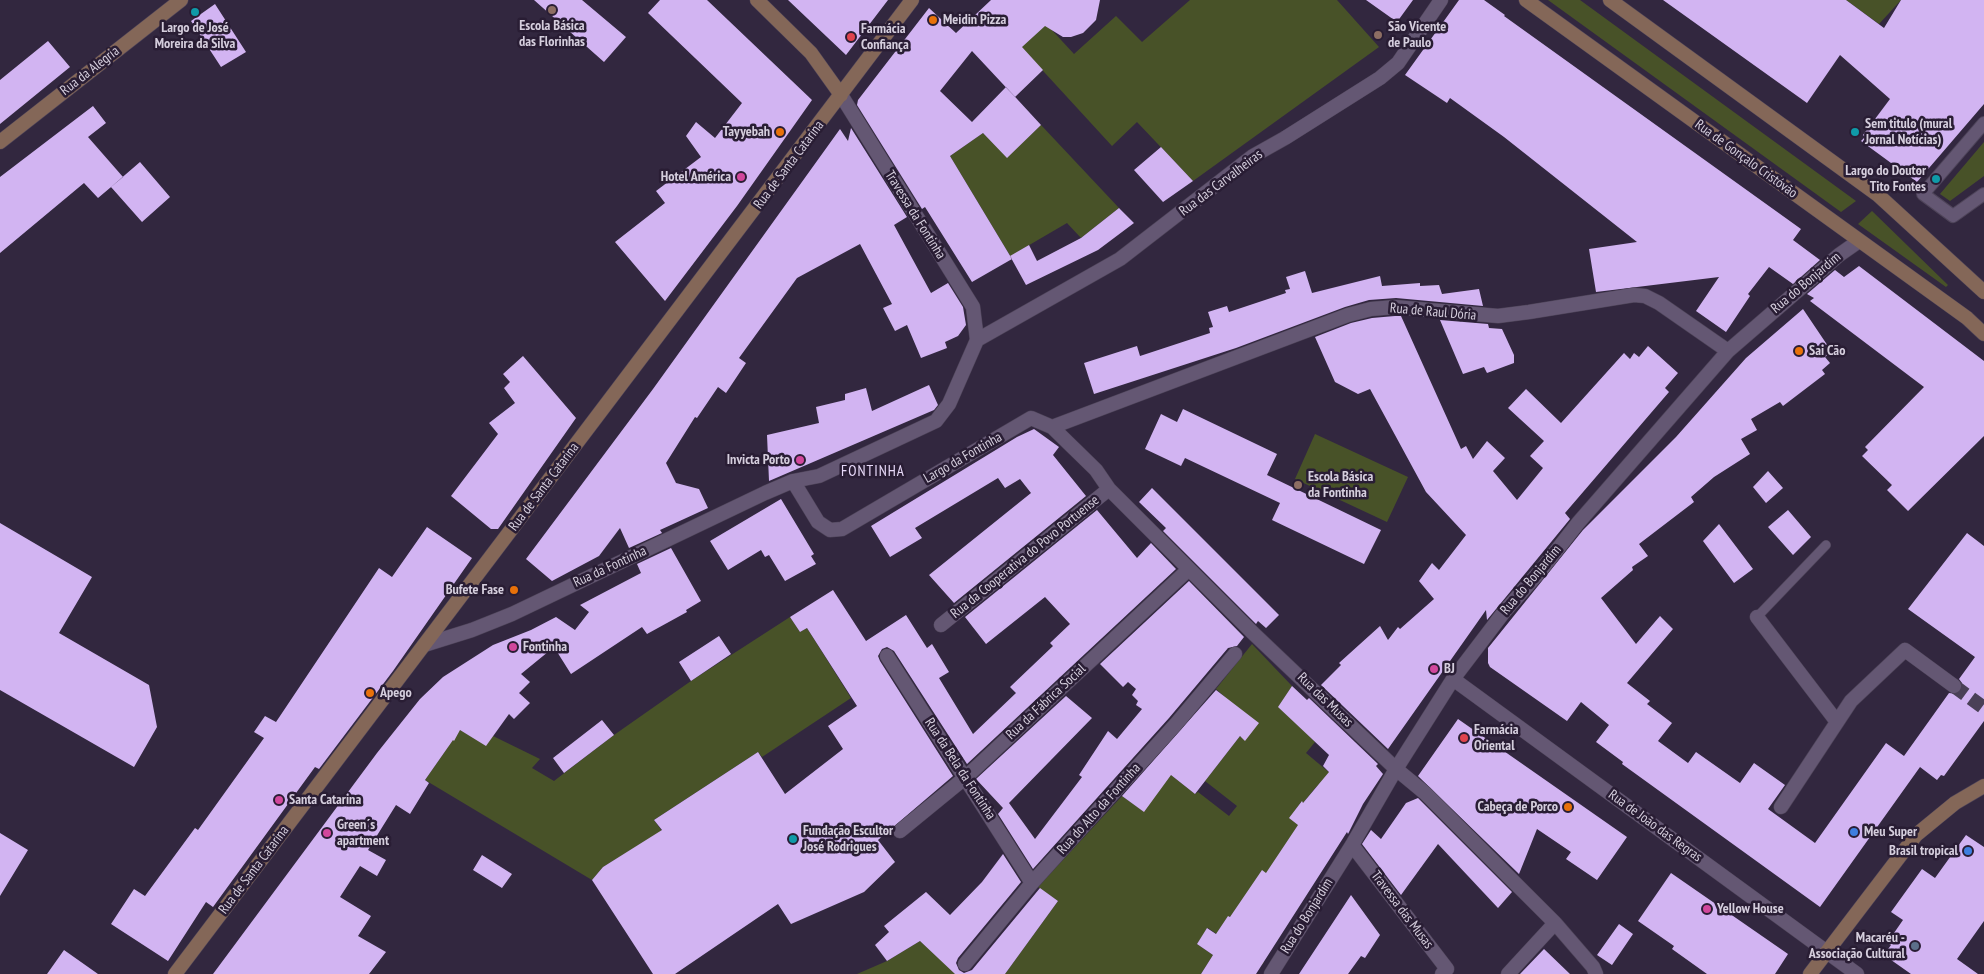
<!DOCTYPE html>
<meta charset="utf-8">
<style>
body{margin:0}
canvas{display:block;background:#32273f}
</style>
<canvas width="1984" height="974"></canvas>
<script>
const ctx = document.querySelector('canvas').getContext('2d');
ctx.lineJoin = 'round';
function fill(path, color) { ctx.fillStyle = color; ctx.fill(path, 'evenodd'); }
const poly = rows => new Path2D(rows.map(r => 'M' + r).join(''));
function stroke(path, color, width, dash) { ctx.strokeStyle = color; ctx.lineWidth = width; ctx.lineCap = dash ? 'butt' : 'round'; ctx.setLineDash(dash || []); ctx.stroke(path); }
function drawText(font, color, halo, rows, align = 'center') {
  ctx.font = font + ' "PT Sans Narrow",sans-serif'; ctx.lineWidth = 5; ctx.setLineDash([]); ctx.textBaseline = 'middle'; ctx.strokeStyle = halo; ctx.fillStyle = color; for (const [text, x, y, turn = 0] of rows) {
    ctx.save(); ctx.translate(x, y); ctx.rotate((+turn || 0) * Math.PI / 180); ctx.textAlign = isNaN(turn) ? turn : align; if (halo) ctx.strokeText(text, 0, 0); ctx.fillText(text, 0, 0); ctx.restore();
  }
}
const green = poly([
 [1190,0,1337,0,1379,47,1193,181,1137,122,1112,146,1000,24,1025,1,1074,54,1116,16,1142,42],
 [1548,0,1580,0,1856,201,1841,212],
 [1846,0,1901,0,1879,24],
 [1041,125,1119,208,1081,238,1067,223,1019,251,1021,255,1012,259,950,156,983,133,1007,157],
 [1984,142,1984,176,1950,201,1940,194],
 [1872,211,1948,285,1946,287,1858,224],
 [1315,434,1408,477,1387,522,1295,479],
 [790,617,800,632,807,628,851,698,762,757,758,752,654,820,662,831,603,867,592,880,425,780,448,747,447,736,454,740,458,733,455,730,457,728,486,745,493,736,540,759,532,768,554,781,614,735,691,681],
 [1252,644,1292,686,1280,705,1315,742,1306,753,1331,774,1316,787,1303,803,1301,802,1290,818,1306,830,1256,935,1229,916,1218,931,1264,962,1262,965,1208,928,1197,944,1213,955,1201,974,1005,974,1058,901,1038,887,1122,796,1143,811,1155,762,1195,794,1198,792,1229,816,1237,806,1205,781,1240,736,1245,740,1225,697,1216,689],
 [920,941,956,974,857,974,887,961]
]);
const building = poly([
 [534,0,582,0,626,37,604,62],
 [660,0,707,0,812,100,737,206,665,301,615,242,665,203,656,191,701,157,686,136,696,122,715,138,742,103,648,13],
 [788,0,888,0,846,55],
 [991,0,1100,0,1096,20,1083,33,1071,37,1063,37,1045,26,1022,47,1043,70,1015,97,972,51,940,91,972,122,1006,87,1041,125,1007,158,983,133,950,156,1012,259,972,282,925,207,922,209,857,105,858,100,929,8,956,33],
 [1366,0,1413,0,1397,22],
 [1459,0,1484,0,1505,15,1504,16,1801,229,1793,240,1820,260,1793,284,1769,267,1748,294,1750,296,1726,332,1696,311,1719,277,1596,292,1589,249,1637,242,1504,137,1450,98,1447,103,1405,75],
 [1663,0,1846,0,1884,28,1901,0,1984,0,1984,104,1917,182,1861,141,1865,137,1863,135,1890,99,1840,55,1807,103],
 [215,4,246,52,221,67,191,21],
 [48,41,70,67,0,124,0,80],
 [93,106,106,123,88,137,123,177,98,198,84,183,0,253,0,177],
 [851,128,907,217,894,225,931,293,948,283,963,307,966,325,958,336,945,342,947,348,921,358,907,325,895,331,883,308,892,304,860,244,797,278,739,358,746,363,726,393,718,387,697,418,695,417,666,463,676,483,699,489,708,508,660,530,662,533,629,548,620,528,599,556,552,581,526,559,653,389,840,129,848,141],
 [1161,147,1193,181,1163,202,1134,170],
 [140,162,170,197,142,222,111,187],
 [1119,208,1134,223,1098,250,1026,285,1010,256,1029,245,1037,261,1081,238],
 [1859,266,1984,361,1984,436,1908,511,1887,490,1892,485,1862,456,1868,450,1865,447,1924,387,1810,301,1814,298,1807,294,1835,270,1844,277],
 [1305,271,1312,293,1380,276,1382,286,1420,283,1420,286,1439,285,1442,294,1479,289,1483,306,1396,298,1369,300,1345,307,1236,348,1094,394,1084,363,1137,346,1140,356,1210,333,1209,328,1213,327,1208,312,1227,306,1229,312,1286,293,1285,290,1290,289,1286,277],
 [1803,309,1832,352,1825,357,1830,363,1822,370,1825,374,1783,406,1780,402,1751,419,1757,430,1741,439,1750,454,1714,477,1691,497,1694,502,1639,544,1648,556,1632,567,1633,570,1601,598,1636,644,1660,616,1673,629,1627,683,1650,701,1647,704,1672,723,1658,741,1688,763,1696,752,1740,783,1754,763,1785,785,1768,809,1815,843,1886,743,1904,756,1949,693,1957,694,1961,691,1962,683,1959,679,1975,657,1908,609,1967,533,1984,546,1984,721,1944,776,1941,775,1937,780,1920,767,1820,907,1622,764,1623,762,1596,742,1609,725,1581,702,1567,721,1490,667,1488,663,1488,648,1583,530,1676,437,1746,358],
 [1395,316,1401,316,1461,449,1466,446,1473,459,1487,441,1505,458,1493,471,1517,500,1543,468,1530,456,1544,441,1508,408,1526,389,1561,423,1624,353,1630,359,1634,353,1639,357,1648,346,1678,373,1665,388,1669,392,1565,513,1570,519,1487,620,1486,610,1388,749,1321,685,1341,665,1339,663,1380,626,1388,640,1398,627,1400,629,1434,599,1419,581,1432,563,1439,570,1466,535,1426,492,1370,389,1358,394,1335,382,1315,337,1351,323,1372,318],
 [1440,320,1488,324,1489,328,1502,329,1514,355,1514,363,1487,373,1484,367,1463,374],
 [523,356,576,418,498,529,491,529,451,496,498,434,489,423,515,403,504,388,510,382,503,374],
 [929,385,938,405,934,410,769,481,767,435,819,423,816,407,845,400,845,394,866,388,872,411],
 [1183,409,1277,454,1267,475,1381,530,1364,564,1272,520,1280,503,1185,458,1181,466,1145,449,1161,414,1177,422],
 [1034,429,1059,447,1053,455,1086,496,954,603,929,575,1031,493,1020,479,1005,488,998,478,915,528,922,538,890,557,871,526,1017,437],
 [1768,471,1783,488,1766,503,1753,487],
 [1152,488,1279,615,1266,628,1258,621,1256,624,1163,531,1166,528,1139,502],
 [781,499,814,554,811,556,816,564,785,581,769,555,765,557,761,550,728,570,710,541],
 [1097,510,1137,558,1151,543,1176,569,967,764,894,651,887,647,882,649,878,656,880,661,953,776,878,840,895,862,864,892,791,924,778,904,675,974,653,974,592,880,603,867,662,830,654,820,758,752,785,794,843,749,828,726,857,706,807,628,800,632,790,617,833,590,866,641,906,615,927,648,932,644,949,672,939,678,973,734,1016,693,1010,687,1053,646,1050,643,1070,624,1045,597,986,644,965,617],
 [1788,510,1811,537,1793,555,1768,527],
 [0,523,92,577,59,633,149,685,157,727,134,767,0,690],
 [1719,524,1753,569,1734,583,1703,541],
 [427,527,472,558,393,671,319,769,315,767,213,907,206,902,168,961,111,924,134,889,145,896,195,828,198,830,264,738,254,732,265,716,276,722,379,568,392,577],
 [671,548,701,601,686,610,687,612,647,634,642,627,571,674,554,647,521,674,530,682,519,693,530,703,514,719,509,714,486,746,460,730,454,741,453,740,425,780,429,783,410,814,396,805,368,850,386,860,377,876,360,866,340,897,371,916,358,936,386,952,369,974,213,974,377,753,420,699,443,677,493,645,531,630,556,617,575,630,589,612,580,605,641,573,637,564],
 [1189,581,1244,637,1237,646,1228,648,1169,718,1033,869,998,814,1003,808,976,779,1066,696,1092,718,1009,803,1035,839,1082,777,1079,775,1108,731,1117,739,1142,709,1136,705,1138,701,1132,695,1136,689,1128,682,1123,687,1100,664],
 [719,636,731,654,691,681,679,662],
 [1292,686,1307,700,1309,698,1378,764,1376,766,1383,774,1363,804,1348,834,1347,832,1256,974,1201,974,1213,955,1197,944,1207,928,1216,934,1228,916,1230,917,1262,870,1266,873,1298,825,1289,818,1302,801,1303,803,1329,772,1323,766,1329,755,1278,707],
 [1216,690,1259,723,1245,741,1240,736,1195,794,1171,775,1144,812,1122,796],
 [1458,719,1627,837,1597,880,1566,859,1571,852,1537,829,1519,874,1418,776],
 [602,720,614,735,564,773,553,758],
 [1418,798,1512,892,1498,908,1438,844,1401,895,1362,844,1371,830,1381,839,1406,803],
 [0,833,28,850,0,896],
 [1966,835,1984,847,1984,921,1957,959,1978,974,1911,974,1884,955,1891,945,1887,943,1903,920,1891,912,1922,869,1935,878],
 [1003,854,1021,882,958,958,956,963,959,970,964,973,972,970,1040,888,1058,901,1005,974,955,974,920,941,887,961,875,945,889,932,884,926,926,892,950,915,982,882],
 [482,855,512,874,502,888,473,870],
 [1671,873,1788,954,1775,974,1707,974,1672,949,1674,946,1638,921],
 [1351,895,1380,935,1365,958,1361,956,1348,974,1299,974],
 [1619,924,1633,934,1612,965,1597,955],
 [1544,949,1570,974,1520,974],
 [64,950,98,974,47,974]
]);
const minorTunnel = poly([
 [1954,686,1984,708]
]);
const service = poly([
 [1757,617,1826,545]
]);
const pedestrian = poly([
 [1984,123,1923,194,1953,216,1984,194]
]);
const minor = poly([
 [841,95,973,307,977,340],
 [977,340,1120,259,1253,156,1285,138,1380,78,1398,63,1441,0],
 [1052,427,1348,315,1371,309,1395,307,1498,316,1529,312,1634,295,1645,296,1659,303,1728,351],
 [793,481,818,522,830,530,842,529,1031,418,1052,427,1096,470,1109,489,1253,633,1396,769,1425,793,1555,923,1593,967,1596,974],
 [1757,617,1837,722],
 [941,625,1109,489],
 [424,645,472,630,512,614,765,493,793,481,819,476,936,421,949,404,977,340],
 [887,656,1032,883],
 [1453,679,1857,974],
 [1781,807,1851,701,1905,650,1954,686],
 [900,831,966,777,1189,569],
 [1352,845,1447,969,1442,974],
 [965,964,1032,883,1176,724,1235,654],
 [1271,974,1352,845,1396,769,1453,679,1504,612,1542,569,1578,523,1728,351,1839,255,1859,241],
 [1508,974,1555,923]
]);
const secondary = poly([
 [757,0,811,53,841,95],
 [1526,0,1967,318,1984,334],
 [1610,0,1878,195,1984,292],
 [0,142,181,0],
 [175,974,912,0],
 [1810,974,1916,835,1955,803,1984,786]
]);
const markers = [
 [552,10,5,"#8d6e63"],
 [195,12,5,"#0f9aa8"],
 [933,20,5,"#e8710a"],
 [1378,35,5,"#8d6e63"],
 [851,37,5,"#e0444e"],
 [780,132,5,"#e8710a"],
 [1855,132,5,"#0f9aa8"],
 [741,177,5,"#d1479c"],
 [1936,179,5,"#0f9aa8"],
 [1799,351,5,"#e8710a"],
 [800,460,5,"#d1479c"],
 [1298,485,5,"#8d6e63"],
 [514,590,5,"#e8710a"],
 [513,647,5,"#d1479c"],
 [1434,669,5,"#d1479c"],
 [370,693,5,"#e8710a"],
 [1464,738,5,"#e0444e"],
 [279,800,5,"#d1479c"],
 [1568,807,5,"#e8710a"],
 [1854,832,5,"#3f7fe0"],
 [327,833,5,"#d1479c"],
 [793,839,5,"#0f9aa8"],
 [1968,851,5,"#3f7fe0"],
 [1707,909,5,"#d1479c"],
 [1915,946,5,"#5c6f8a"]
];
const poiNames = [
 ["Meidin Pizza",943,20],
 ["Escola Básica",552,26,"center"],
 ["das Florinhas",552,42,"center"],
 ["São Vicente",1388,27],
 ["de Paulo",1388,43],
 ["Largo de José",195,28,"center"],
 ["Moreira da Silva",195,44,"center"],
 ["Farmácia",861,29],
 ["Confiança",861,45],
 ["Sem titulo (mural",1865,124],
 ["Jornal Notícias)",1865,140],
 ["Tayyebah",770,132,"right"],
 ["Largo do Doutor",1926,171,"right"],
 ["Tito Fontes",1926,187,"right"],
 ["Hotel América",731,177,"right"],
 ["Sai Cão",1809,351],
 ["Invicta Porto",790,460,"right"],
 ["Escola Básica",1308,477],
 ["da Fontinha",1308,493],
 ["Bufete Fase",504,590,"right"],
 ["Fontinha",523,647],
 ["BJ",1444,669],
 ["Apego",380,693],
 ["Farmácia",1474,730],
 ["Oriental",1474,746],
 ["Santa Catarina",289,800],
 ["Cabeça de Porco",1558,807,"right"],
 ["Green´s",337,825],
 ["apartment",337,841],
 ["Fundação Escultor",803,831],
 ["José Rodrigues",803,847],
 ["Meu Super",1864,832],
 ["Brasil tropical",1958,851,"right"],
 ["Yellow House",1717,909],
 ["Macaréu -",1905,938,"right"],
 ["Associação Cultural",1905,954,"right"]
];
const streetNames = [
 ["Rua da Alegria",90,71,-38],
 ["Rua de Gonçalo Cristóvão",1746,159,36],
 ["Rua de Santa Catarina",789,165,-53],
 ["Rua das Carvalheiras",1221,183,-37],
 ["Travessa da Fontinha",915,215,58],
 ["Rua do Bonjardim",1806,283,-40],
 ["Rua de Raul Dória",1433,312,5],
 ["Largo da Fontinha",963,458,-30],
 ["Rua de Santa Catarina",544,487,-53],
 ["Rua da Cooperativa do Povo Portuense",1025,557,-39],
 ["Rua da Fontinha",610,567,-25],
 ["Rua do Bonjardim",1531,580,-50],
 ["Rua das Musas",1325,700,44],
 ["Rua da Fábrica Social",1046,702,-43],
 ["Rua da Bela da Fontinha",960,769,57],
 ["Rua do Alto da Fontinha",1099,809,-48],
 ["Rua de João das Regras",1655,826,36],
 ["Rua de Santa Catarina",254,870,-53],
 ["Travessa das Musas",1402,910,53],
 ["Rua do Bonjardim",1307,916,-58]
];
const neighbourhoodNames = [
 ["FONTINHA",873,472]
];
fill(green, '#485228');
fill(building, '#d2b4f2');
stroke(minorTunnel, '#4a4057', 14, [14, 7]);
stroke(service, '#4e4459', 10);
stroke(pedestrian, '#4e4459', 14);
stroke(minor, '#4e4459', 15);
stroke(secondary, '#4e4459', 15);
stroke(service, '#645773', 9);
stroke(pedestrian, '#645773', 12);
stroke(minor, '#645773', 14);
stroke(secondary, '#846758', 14);
for (const [x, y, r, color] of markers) { const dot = new Path2D(); dot.arc(x, y, r, 0, 2 * Math.PI); ctx.fillStyle = color; ctx.fill(dot); stroke(dot, '#291d34', 2); }
drawText('bold 14px', '#d5cedd', '#291d34', poiNames, 'left');
drawText('14px', '#d5cedd', '#291d34', streetNames);
ctx.letterSpacing = '1px';
drawText('15px', '#e7d9f8', '#291d34', neighbourhoodNames);
ctx.letterSpacing = '0px';
</script>
